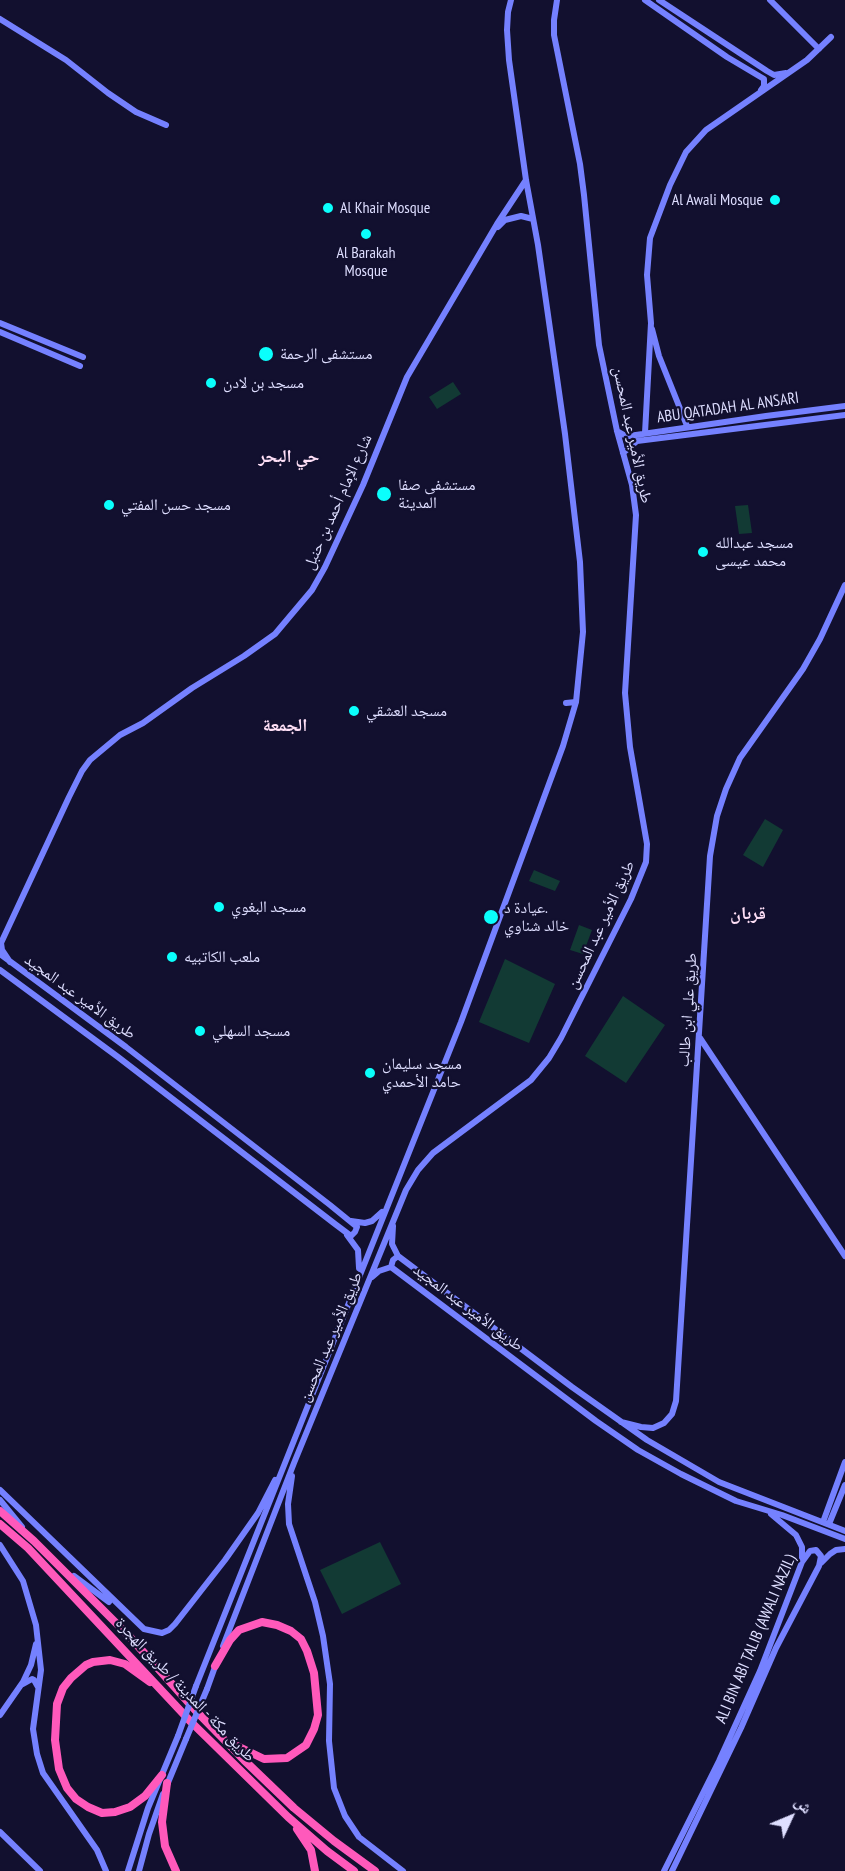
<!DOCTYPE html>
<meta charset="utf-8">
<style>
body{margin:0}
#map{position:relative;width:845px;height:1871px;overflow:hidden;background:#12102f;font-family:"PT Sans Narrow","Noto Naskh Arabic",sans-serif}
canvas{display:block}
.north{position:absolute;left:761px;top:1787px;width:60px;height:60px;-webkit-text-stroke:4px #12102f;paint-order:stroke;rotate:46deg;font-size:16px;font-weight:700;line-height:24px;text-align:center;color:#dedeff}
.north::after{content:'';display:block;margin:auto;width:21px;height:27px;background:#dedeff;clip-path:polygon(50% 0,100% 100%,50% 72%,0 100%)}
</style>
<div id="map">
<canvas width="845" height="1871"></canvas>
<div class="north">ش</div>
</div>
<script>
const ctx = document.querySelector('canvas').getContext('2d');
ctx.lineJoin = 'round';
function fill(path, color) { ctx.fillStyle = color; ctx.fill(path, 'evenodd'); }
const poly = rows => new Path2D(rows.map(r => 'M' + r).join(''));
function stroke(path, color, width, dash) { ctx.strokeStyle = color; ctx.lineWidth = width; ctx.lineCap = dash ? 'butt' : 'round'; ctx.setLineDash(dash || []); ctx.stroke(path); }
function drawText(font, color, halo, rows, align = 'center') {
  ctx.font = font + ' "PT Sans Narrow","Noto Naskh Arabic",sans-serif'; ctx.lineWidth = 4.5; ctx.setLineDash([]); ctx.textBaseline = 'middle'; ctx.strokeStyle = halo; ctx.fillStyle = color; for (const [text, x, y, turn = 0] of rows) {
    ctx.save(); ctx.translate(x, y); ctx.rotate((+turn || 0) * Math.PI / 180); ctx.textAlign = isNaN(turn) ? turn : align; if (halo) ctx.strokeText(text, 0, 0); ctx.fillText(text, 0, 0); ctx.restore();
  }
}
const green = poly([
 [453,382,461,394,437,409,429,397],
 [748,505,752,533,739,534,735,506],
 [765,819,783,830,763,867,743,855],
 [534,870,560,881,555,891,529,881],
 [579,925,592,930,583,954,570,950],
 [505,959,555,984,529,1043,479,1022],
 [623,996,665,1025,626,1083,585,1056],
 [380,1542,401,1584,342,1614,320,1570]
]);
const secondary = poly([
 [645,0,727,57,764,79,764,86,761,90],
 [659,0,767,71,774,75,786,73],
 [770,0,819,49],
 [0,19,66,60,108,93,136,112,166,125],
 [498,227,505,220,521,216,533,219],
 [0,323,83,357],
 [652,329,659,356,687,426],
 [0,332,80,366],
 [617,431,624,435,629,436,766,416,845,406],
 [645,433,651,323,647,275,650,238,670,185,686,152,706,130,807,60,831,37],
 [623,453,637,441,845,415],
 [566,703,576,702],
 [0,954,126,1047,330,1205,357,1227,355,1232,351,1236,335,1224,118,1057,0,970],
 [10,962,2,950,1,943,69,797,82,771,90,760,120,735,143,723,192,688,244,656,275,634,312,590,325,567,363,485,407,377,497,224,526,180],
 [700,1038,845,1256],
 [351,1221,365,1223,372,1221,382,1212],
 [393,1226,392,1244,398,1256,572,1387,647,1440,719,1482,845,1531],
 [347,1235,358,1250,359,1268],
 [398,1256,393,1260,391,1267,596,1421,638,1450,681,1474,736,1501,782,1515,845,1539],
 [372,1277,379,1271,391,1267],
 [621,1422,641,1427,653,1428,664,1423,672,1414,676,1401,710,856,717,816,726,789,740,758,803,669,820,639,845,585],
 [292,1476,288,1504,289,1524,315,1602,323,1636,330,1684,329,1741,334,1788,345,1816,359,1837,403,1871],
 [0,1490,144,1629,162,1633,169,1630,175,1624,225,1560,258,1513,275,1480],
 [0,1500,22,1527],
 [771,1514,796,1535,802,1547,802,1559],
 [823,1522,845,1462],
 [829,1524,845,1485],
 [0,1545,23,1581,36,1625,41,1670,33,1729,37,1754,43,1773,97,1850,106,1871],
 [821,1563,830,1554,836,1550,845,1549],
 [74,1576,109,1602],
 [223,1646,294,1463,406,1190,418,1170,433,1153,531,1080,549,1058,561,1038,631,899,646,862,647,844,630,747,625,693,636,515,632,485,617,431,599,345,584,195,580,164,554,35,554,20,557,0],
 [23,1684,32,1679,34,1680,38,1687],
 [196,1686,461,1022,563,746,576,702,583,632,580,562,565,434,538,245,526,180,509,60,507,30,508,12,511,0],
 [207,1689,216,1664],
 [0,1715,23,1682,31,1665,36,1644],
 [167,1785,186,1739],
 [0,1832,40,1871],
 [128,1871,148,1808,178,1736],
 [139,1871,149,1834,163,1794],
 [664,1871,719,1761,760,1671,802,1562,810,1551,816,1550,821,1556,819,1566,776,1648,741,1728,672,1871]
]);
const highway = poly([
 [0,1511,34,1541,129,1636,197,1712,244,1760,294,1808,334,1841,375,1871],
 [0,1524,28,1548,191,1722,239,1769,288,1817,327,1851,354,1871],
 [215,1666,230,1640,239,1630,262,1622,277,1625,291,1631,301,1639,307,1651,314,1673,318,1715,314,1729,306,1745,287,1758,264,1759,231,1743],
 [150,1682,125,1664,110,1660,93,1662,86,1665,71,1678,63,1688,57,1704,55,1740,59,1769,67,1788,76,1799,88,1807,102,1813,115,1812,130,1807,145,1796,162,1775],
 [167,1783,162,1822,165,1846,176,1871],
 [297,1829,311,1850,315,1871]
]);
const secondaryBridge = poly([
 [178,1736,196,1686],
 [186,1739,207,1689]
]);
const markers = [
 [775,200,6,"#0afffc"],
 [328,208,6,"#0afffc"],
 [366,234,6,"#0afffc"],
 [266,354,8,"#0afffc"],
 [211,383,6,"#0afffc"],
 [384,494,8,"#0afffc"],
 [109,505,6,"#0afffc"],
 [703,552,6,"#0afffc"],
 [354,711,6,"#0afffc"],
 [219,907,6,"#0afffc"],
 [491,917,8,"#0afffc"],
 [172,957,6,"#0afffc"],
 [200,1031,6,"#0afffc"],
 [370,1073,6,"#0afffc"]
];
const poiNames = [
 ["Al Awali Mosque",763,200,"right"],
 ["Al Khair Mosque",340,208],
 ["Al Barakah",366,253,"center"],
 ["Mosque",366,271,"center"],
 ["مستشفى الرحمة",280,354],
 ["مسجد بن لادن",223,383],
 ["مستشفی صفا",398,485],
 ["المدینة",398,503],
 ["مسجد حسن المفتي",121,505],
 ["مسجد عبدالله",715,543],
 ["محمد عيسى",715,561],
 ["مسجد العشقي",366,711],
 ["مسجد البغوي",231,907],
 ["عيادة د.",504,908],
 ["خالد شناوي",504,926],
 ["ملعب الكاتبيه",184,957],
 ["مسجد السهلي",212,1031],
 ["مسجد سليمان",382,1064],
 ["حامد الأحمدي",382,1082]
];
const streetNames = [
 ["ABU QATADAH AL ANSARI",728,408,-8],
 ["طريق الأمير عبد المحسن",632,435,78],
 ["شارع الإمام أحمد بن حنبل",338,502,-66],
 ["طريق الأمير عبد المحسن",601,925,-65],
 ["طريق الأمير عبد المجيد",80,997,36],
 ["طريق علي ابن طالب",688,1010,-86],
 ["طريق الأمير عبد المجيد",468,1308,37],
 ["طريق الأمير عبد المحسن",331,1337,-67],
 ["ALI BIN ABI TALIB (AWALI NAZIL)",756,1639,-67],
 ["طريق مكة - المدينة / طريق الهجرة",185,1690,46]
];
const neighbourhoodNames = [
 ["حي البحر",289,457],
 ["الجمعة",285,726],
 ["قربان",748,914]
];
fill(green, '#123a34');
stroke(secondary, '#7581ff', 6);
stroke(highway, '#ff59bb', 8);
stroke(secondaryBridge, '#7581ff', 6);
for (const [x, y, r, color] of markers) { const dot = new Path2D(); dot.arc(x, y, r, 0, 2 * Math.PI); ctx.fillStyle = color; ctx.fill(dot); stroke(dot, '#12102f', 2); }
drawText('16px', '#dedeff', '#12102f', poiNames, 'left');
drawText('16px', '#dedeff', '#12102f', streetNames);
drawText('bold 18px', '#ffe0f7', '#12102f', neighbourhoodNames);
</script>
